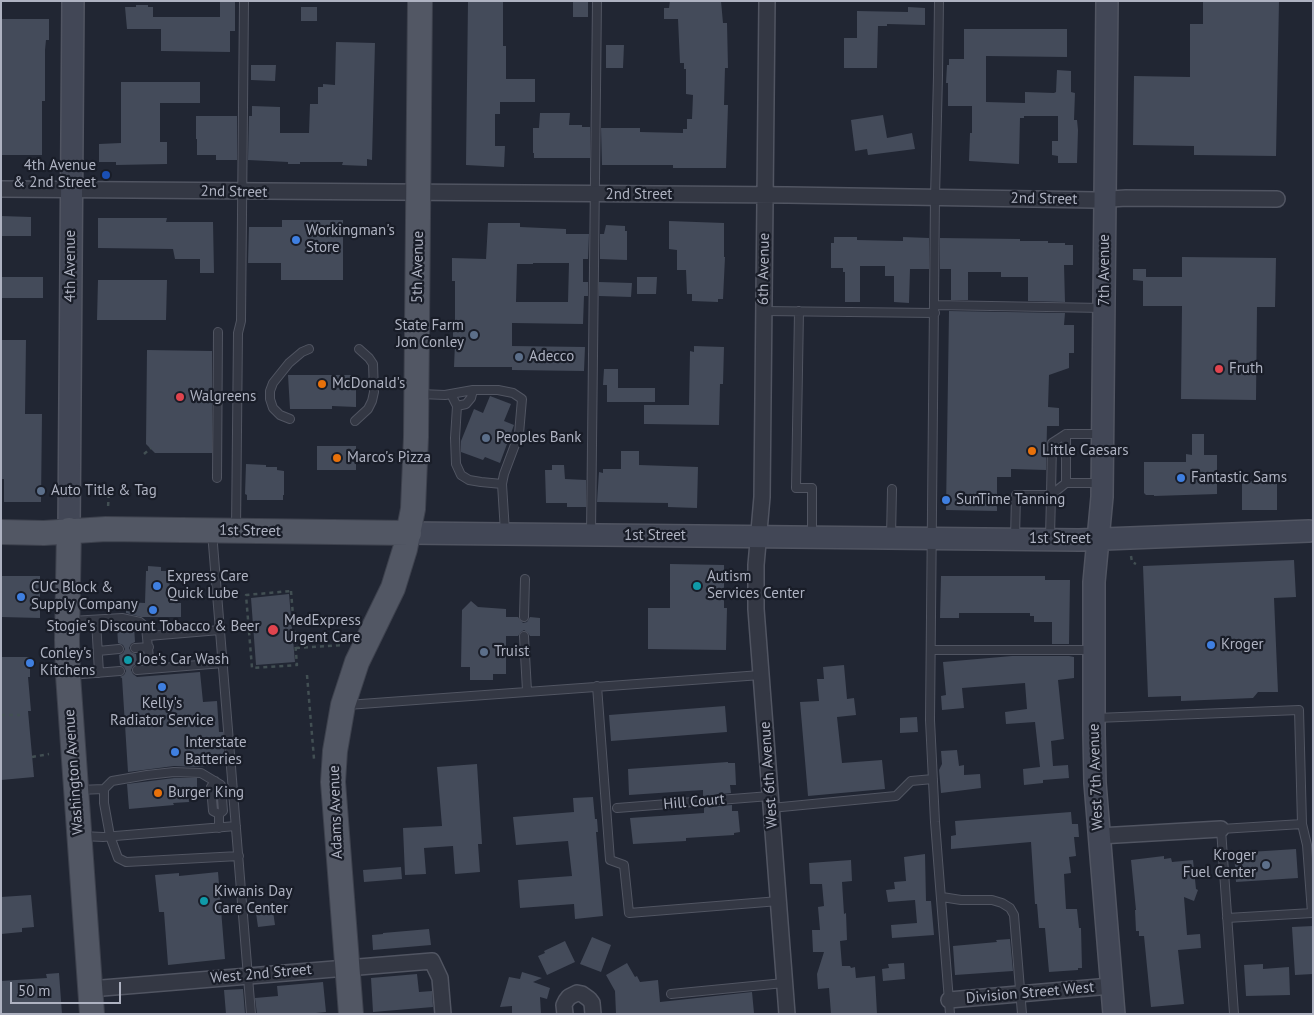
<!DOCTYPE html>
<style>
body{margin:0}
#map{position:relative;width:1314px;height:1015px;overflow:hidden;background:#212633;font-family:"PT Sans",sans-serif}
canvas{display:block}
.frame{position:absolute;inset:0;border:2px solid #aeb2c1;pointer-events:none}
.scale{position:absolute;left:10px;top:982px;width:111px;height:22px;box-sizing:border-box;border:2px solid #aeb2c1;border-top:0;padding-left:6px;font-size:15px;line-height:18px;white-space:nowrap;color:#aeb2c1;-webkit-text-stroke:4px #191d28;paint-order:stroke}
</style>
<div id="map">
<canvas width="1314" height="1015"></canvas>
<div class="frame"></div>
<div class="scale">50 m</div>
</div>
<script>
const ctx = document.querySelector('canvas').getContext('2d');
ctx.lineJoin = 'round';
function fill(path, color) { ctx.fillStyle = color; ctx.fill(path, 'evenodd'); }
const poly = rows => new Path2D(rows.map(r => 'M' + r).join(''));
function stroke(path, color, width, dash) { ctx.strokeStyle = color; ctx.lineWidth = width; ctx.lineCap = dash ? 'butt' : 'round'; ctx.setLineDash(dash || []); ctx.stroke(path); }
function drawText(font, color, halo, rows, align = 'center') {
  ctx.font = font + ' "PT Sans",sans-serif'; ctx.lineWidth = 4.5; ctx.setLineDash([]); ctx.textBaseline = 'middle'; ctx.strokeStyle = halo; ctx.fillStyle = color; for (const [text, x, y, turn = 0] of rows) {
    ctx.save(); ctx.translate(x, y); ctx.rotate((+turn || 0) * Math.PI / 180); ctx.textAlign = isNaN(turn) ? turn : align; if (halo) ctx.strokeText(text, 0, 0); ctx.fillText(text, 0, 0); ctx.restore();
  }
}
const building = poly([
 [220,1,235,1,235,31,230,31,230,52,161,51,161,29,127,29,125,7,136,7,136,5,148,5,148,7,153,7,153,17,220,17],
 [468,1,503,1,503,46,506,46,506,79,535,79,535,102,500,102,500,114,495,114,495,146,505,146,504,167,466,165],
 [670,1,721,1,723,23,727,23,728,68,725,68,724,105,728,105,726,168,673,168,673,165,602,165,601,128,640,128,640,132,683,133,683,129,687,129,687,119,692,119,693,95,686,94,686,69,684,69,684,63,680,63,678,19,664,19,664,8,669,8],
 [1203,1,1279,1,1276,156,1194,155,1194,146,1133,145,1134,76,1190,77,1190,24,1203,24],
 [573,2,588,2,588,17,573,17],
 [301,7,317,7,317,21,301,21],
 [908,7,925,8,925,25,887,24,887,26,878,26,877,68,844,68,844,38,857,38,857,11,908,12],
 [1,19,49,19,49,40,46,40,45,50,45,101,42,101,42,155,1,155],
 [964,29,1067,29,1067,57,986,56,986,102,1025,103,1025,92,1054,93,1056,92,1057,70,1071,71,1071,92,1075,93,1074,120,1077,120,1078,130,1077,163,1058,163,1058,156,1052,155,1052,141,1058,141,1058,116,1024,116,1024,118,1020,118,1019,164,969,161,970,133,972,133,972,106,948,106,948,83,946,83,947,65,949,65,949,59,964,59],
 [336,42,375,43,372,160,367,159,367,166,342,165,343,162,300,162,300,164,288,164,288,162,248,160,249,116,252,116,252,106,280,107,280,133,309,133,310,104,318,104,318,87,323,87,323,84,335,85],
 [606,45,624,45,623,68,606,68],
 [251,65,276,65,275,81,251,80],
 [121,82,200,82,200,103,160,103,160,142,167,142,167,164,116,165,116,162,99,162,99,144,121,143],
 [540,113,570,113,569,125,582,125,582,127,590,127,590,158,534,158,534,153,533,153,533,128,539,128],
 [883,115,887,138,912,133,915,149,868,155,867,149,855,151,851,120],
 [196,116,237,116,237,160,216,160,216,155,197,155,197,139,196,139],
 [1,216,31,217,31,236,1,236],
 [98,218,167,218,166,222,213,222,214,273,200,273,200,259,175,259,173,249,98,248],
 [282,220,343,220,343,280,281,280,281,263,248,263,249,227,282,227],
 [669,221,724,223,724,257,725,257,723,299,718,299,718,302,692,301,692,294,687,294,686,270,677,270,677,250,669,249],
 [488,223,520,223,520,227,566,229,566,234,589,234,588,259,583,259,583,282,588,282,588,296,584,296,583,324,512,323,512,346,585,347,584,371,512,370,512,367,454,367,455,343,453,342,453,323,455,323,455,281,452,281,452,258,486,259],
 [533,263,569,263,568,302,516,302,517,264,533,264],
 [606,225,625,226,625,231,627,231,627,260,600,259,600,234,604,234],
 [834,237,857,237,857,240,903,241,903,237,929,238,929,269,910,269,909,303,894,302,894,276,885,276,885,266,860,266,860,302,845,302,845,272,843,272,843,268,831,268,831,243,834,243],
 [940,238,1020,239,1020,241,1048,241,1048,243,1065,243,1065,245,1073,245,1073,265,1064,265,1065,302,1028,301,1028,277,1001,277,1001,272,968,272,968,300,951,300,951,269,940,269],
 [1182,257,1276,258,1275,307,1257,307,1256,400,1181,399,1182,306,1143,306,1143,281,1133,280,1133,269,1146,269,1146,277,1182,277],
 [1,277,43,277,43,298,1,298],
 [637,277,657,277,656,294,637,294],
 [98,280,167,280,166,320,97,320],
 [599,282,632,283,631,297,599,296],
 [949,311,1065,313,1064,325,1074,325,1074,353,1069,353,1069,368,1049,375,1048,407,1059,408,1059,426,1047,426,1046,470,1011,469,1011,477,997,477,997,511,946,510],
 [1,340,26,340,25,414,42,414,41,502,4,502,4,479,1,479],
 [694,346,724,347,723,384,720,384,719,425,644,424,644,405,689,405,690,351,694,352],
 [147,350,212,351,212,453,155,453,146,444],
 [604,369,618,369,618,388,655,388,655,402,607,402,607,385,603,385],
 [288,375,356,375,356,407,332,406,332,409,290,409],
 [490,396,511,404,504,421,514,425,500,463,485,457,483,460,461,452,461,441,474,409,483,413],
 [1192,434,1204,434,1204,455,1217,455,1217,494,1154,496,1154,495,1146,495,1144,493,1144,462,1186,462,1186,454,1192,455],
 [317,446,356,446,356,470,317,470],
 [621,451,639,451,639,465,698,467,697,508,668,507,668,503,597,502,599,472,603,473,603,469,621,469],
 [246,464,266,465,266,467,277,467,277,470,284,471,284,495,283,495,283,500,247,500,247,495,245,494],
 [552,465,564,465,565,479,586,480,586,507,567,507,567,503,546,503,545,470,552,470],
 [1242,481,1277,481,1277,510,1242,510],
 [1294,560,1296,597,1274,598,1278,692,1258,692,1253,698,1181,701,1181,696,1148,697,1143,566],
 [670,564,724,565,724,608,727,608,726,650,648,649,648,608,670,608],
 [148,566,161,567,161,571,170,571,169,603,181,603,181,617,141,617,126,613,126,602,145,603,146,571,148,571],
 [1,576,40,576,40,618,1,617],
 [941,576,1045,576,1045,580,1070,580,1069,644,1052,644,1052,622,1034,622,1034,616,1030,616,1030,613,959,613,959,618,940,618],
 [289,594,295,662,256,665,251,598],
 [471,601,478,607,506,609,506,617,518,617,523,623,527,622,530,617,540,618,540,636,530,636,528,633,524,630,521,632,518,636,506,636,506,674,493,674,493,680,470,680,470,667,461,667,462,610],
 [127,625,134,626,135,642,131,644,129,648,131,652,136,654,137,664,133,666,131,670,133,674,137,677,200,672,203,702,217,701,219,732,223,732,225,764,196,767,174,766,128,772,122,678,120,677,124,675,126,671,124,667,120,665,119,655,123,653,125,649,123,645,118,643,117,626],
 [1012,656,1069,656,1074,657,1074,678,1058,680,1064,739,1051,741,1053,766,1068,765,1069,778,1043,780,1043,783,1024,785,1023,769,1040,767,1035,722,1006,724,1005,712,1027,709,1025,683,962,688,964,708,942,710,941,696,946,695,943,662],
 [1,657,30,657,30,677,28,677,31,711,28,711,34,777,1,780],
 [844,665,847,699,854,698,856,715,837,717,842,763,882,760,885,789,808,796,800,702,819,701,817,679,824,679,823,667],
 [725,706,727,732,611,741,609,715],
 [917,717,918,732,900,733,900,718],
 [957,750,959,766,964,765,964,775,980,774,981,788,941,793,939,770,942,764,941,751],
 [728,762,728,763,735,763,736,785,730,785,731,793,703,796,703,790,629,795,628,769],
 [477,764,482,844,478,844,480,872,455,874,453,846,424,848,426,874,405,875,403,828,442,826,437,767],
 [174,778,197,778,197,790,188,791,189,802,173,803,174,805,129,809,127,784],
 [593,797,595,819,597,819,598,832,596,832,603,916,575,919,574,904,520,908,518,880,572,876,568,841,516,845,513,817,574,812,573,798],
 [732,805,732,811,738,811,740,832,734,833,734,835,686,838,686,841,633,844,630,818,704,813,704,807],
 [1071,812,1072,824,1078,824,1079,837,1074,837,1076,856,1069,857,1071,873,1064,874,1066,909,1077,909,1079,928,1081,928,1082,968,1078,968,1078,970,1049,972,1045,928,1039,928,1037,904,1035,904,1031,842,951,849,951,836,956,835,955,821],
 [1296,849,1298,878,1236,882,1234,853],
 [925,854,926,901,931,901,934,935,892,938,891,925,917,923,915,900,888,902,886,890,895,889,894,882,906,881,904,857],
 [1164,856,1164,859,1171,858,1172,862,1193,860,1196,889,1198,890,1194,901,1184,897,1187,935,1200,934,1201,948,1178,950,1184,1004,1151,1007,1144,936,1139,936,1139,931,1136,931,1135,910,1136,910,1131,860],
 [851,860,852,881,842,882,844,914,846,913,847,940,840,941,842,966,850,966,851,968,855,967,856,978,875,976,877,1014,831,1014,829,988,818,989,817,974,824,952,813,952,812,930,820,930,818,907,824,906,822,884,810,884,809,863],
 [401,867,402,879,364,882,363,870],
 [218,872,225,959,168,965,164,912,159,912,155,875,179,873,179,876],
 [31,895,34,927,22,928,22,932,1,934,1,897],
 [273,911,275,925,258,927,256,913],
 [1313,926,1313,974,1295,975,1292,927],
 [429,929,431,945,373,950,372,935,383,934,383,933],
 [592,937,611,945,601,972,580,964],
 [1010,939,1013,971,955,975,953,946,997,942,996,940],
 [565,941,575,962,547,975,538,956,545,953,544,951],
 [627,963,635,977,637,976,640,982,658,980,660,1002,752,992,754,1013,616,1014,615,991,606,975],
 [904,963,905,979,883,981,882,969,889,968,888,964],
 [1263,964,1263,969,1289,967,1290,995,1246,996,1244,965],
 [522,972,542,978,533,982,550,988,547,999,540,997,541,1014,512,1014,512,1006,500,1007,509,977,520,979],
 [59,973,62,1014,1,1014,1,981,47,978,46,974],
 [417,974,419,992,432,991,433,1007,373,1012,371,978],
 [323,982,326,1012,306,1014,257,1014,255,998,278,996,277,986],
 [243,989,245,1014,226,1014,224,990]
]);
const path = poly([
 [144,454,151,448],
 [92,486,109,487,108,509],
 [1131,556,1132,562,1136,564],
 [291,591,297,665,252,668,246,595,291,591],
 [296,648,343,645],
 [307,675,314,759],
 [1,715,20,715],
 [32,757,49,754]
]);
const lane = poly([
 [939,1,938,76,935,197,930,720,935,822,950,1014],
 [935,305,1103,308],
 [764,311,935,313],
 [799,311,796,488,812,488,812,535],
 [420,394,445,395,473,390,498,390,513,393,522,399,519,434,504,474,502,484,505,532],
 [451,394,457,406,455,438,456,464,461,475,469,480,481,482,502,484],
 [457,406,466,404,471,398,473,390],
 [290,419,280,415,273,408,270,399,270,391,273,383,289,363,302,352,309,349],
 [355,421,368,409,372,401,374,392,373,364,369,358,359,349],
 [217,478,218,332],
 [1066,483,1066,434,1100,434],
 [236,529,238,333,241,321,244,1],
 [212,532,251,1014],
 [591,533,597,1],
 [891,537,892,489],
 [1050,537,1051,495,1066,483,1100,483],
 [1015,539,1016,495,1051,495,1052,443,1066,434],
 [524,617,525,579],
 [96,620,99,673],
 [71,621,122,618,140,622,146,627,150,669],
 [148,636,220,630],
 [524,636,527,691],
 [135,648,149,647],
 [931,650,1091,650],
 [98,651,119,649],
 [137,670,223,663],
 [70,675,120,671],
 [597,686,610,860,624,865,629,913,779,901],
 [347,705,761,675],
 [1096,718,1299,710,1302,824,1221,829,1234,1014],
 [215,781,211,787,213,811,219,814],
 [104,789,104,803,110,836,118,858,126,862,239,856],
 [78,790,104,789,112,781,147,775,174,772,201,773,221,785,223,811,219,814,219,828],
 [617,808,770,796],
 [771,808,896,796,911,781,933,779],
 [81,836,103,837,236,826],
 [942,897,961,900,992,900,1002,903,1010,908,1014,915,1022,1014],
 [1227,918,1312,913,1307,845,1302,824],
 [671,994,784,983]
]);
const street = poly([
 [767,1,762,497,756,565,756,609,787,1014],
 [1,189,788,195,1095,200,1126,198,1277,199],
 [1099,836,1221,829],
 [90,989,432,961,440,978,443,1014],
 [949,1000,1111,986],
 [565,1014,564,1005,566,1001,569,997,577,993,582,994,589,999,592,1003,593,1014]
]);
const secondary = poly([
 [1107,1,1102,497,1094,582,1094,734,1095,783,1114,1014],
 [69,530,73,1],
 [409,533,1079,540,1309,531]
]);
const primary = poly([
 [69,530,67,640,68,675,92,1014],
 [1,532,44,533,106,529,409,533],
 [351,1014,333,782,335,751,343,705,357,662,393,588,405,549,413,509,416,437,420,1]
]);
const markers = [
 [106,175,5,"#1a4fb4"],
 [296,240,5,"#3f7fe0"],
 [474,335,5,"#5c6f8a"],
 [519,357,5,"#5c6f8a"],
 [1219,369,5,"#e0444e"],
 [322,384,5,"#e8710a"],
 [180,397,5,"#e0444e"],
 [486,438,5,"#5c6f8a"],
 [1032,451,5,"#e8710a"],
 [337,458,5,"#e8710a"],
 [1181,478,5,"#3f7fe0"],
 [41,491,5,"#5c6f8a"],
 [946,500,5,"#3f7fe0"],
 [157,586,5,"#3f7fe0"],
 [697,586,5,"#0f9aa8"],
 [21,597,5,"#3f7fe0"],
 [153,610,5,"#3f7fe0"],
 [273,630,6,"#e0444e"],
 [1211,645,5,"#3f7fe0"],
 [484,652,5,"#5c6f8a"],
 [128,660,5,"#0f9aa8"],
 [30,663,5,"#3f7fe0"],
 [162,687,5,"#3f7fe0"],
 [175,752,5,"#3f7fe0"],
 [158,793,5,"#e8710a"],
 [1266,865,5,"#5c6f8a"],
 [204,901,5,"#0f9aa8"]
];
const poiNames = [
 ["4th Avenue",96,166,"right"],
 ["& 2nd Street",96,183,"right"],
 ["Workingman's",306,231],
 ["Store",306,248],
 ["State Farm",464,326,"right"],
 ["Jon Conley",464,343,"right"],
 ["Adecco",529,357],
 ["Fruth",1229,369],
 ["McDonald's",332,384],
 ["Walgreens",190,397],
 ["Peoples Bank",496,438],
 ["Little Caesars",1042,451],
 ["Marco's Pizza",347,458],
 ["Fantastic Sams",1191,478],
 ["Auto Title & Tag",51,491],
 ["SunTime Tanning",956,500],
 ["Express Care",167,577],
 ["Quick Lube",167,594],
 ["Autism",707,577],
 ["Services Center",707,594],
 ["CUC Block &",31,588],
 ["Supply Company",31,605],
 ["MedExpress",284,621],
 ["Urgent Care",284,638],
 ["Stogie's Discount Tobacco & Beer",153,627,"center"],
 ["Kroger",1221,645],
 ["Truist",494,652],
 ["Conley's",40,654],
 ["Kitchens",40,671],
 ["Joe's Car Wash",138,660],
 ["Kelly's",162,704,"center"],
 ["Radiator Service",162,721,"center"],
 ["Interstate",185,743],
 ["Batteries",185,760],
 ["Burger King",168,793],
 ["Kroger",1256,856,"right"],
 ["Fuel Center",1256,873,"right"],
 ["Kiwanis Day",214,892],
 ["Care Center",214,909]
];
const streetNames = [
 ["2nd Street",234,192,1],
 ["2nd Street",639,195],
 ["2nd Street",1044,199,1],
 ["4th Avenue",71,266,-90],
 ["5th Avenue",418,267,-89],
 ["6th Avenue",764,269,-89],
 ["7th Avenue",1105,270,-90],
 ["1st Street",250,531,1],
 ["1st Street",655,536],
 ["1st Street",1060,539],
 ["Washington Avenue",74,772,-94],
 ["West 6th Avenue",769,775,-94],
 ["West 7th Avenue",1096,777,-92],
 ["Hill Court",694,802,-5],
 ["Adams Avenue",336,812,-92],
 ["West 2nd Street",261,974,-5],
 ["Division Street West",1030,993,-5]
];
fill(building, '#444b5a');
stroke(lane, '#515562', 10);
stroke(street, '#515562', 18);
stroke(secondary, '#515562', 24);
stroke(primary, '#3d414d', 26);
stroke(path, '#424f53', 2.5, [4, 4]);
stroke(lane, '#343844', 8);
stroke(street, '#343844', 15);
stroke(secondary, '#424756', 21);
stroke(primary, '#525764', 24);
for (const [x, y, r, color] of markers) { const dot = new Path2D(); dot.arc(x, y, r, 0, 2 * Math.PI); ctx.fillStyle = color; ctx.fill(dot); stroke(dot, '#191d28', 2); }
drawText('15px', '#aeb2c1', '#191d28', poiNames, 'left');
drawText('15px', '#aeb2c1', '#191d28', streetNames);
</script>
